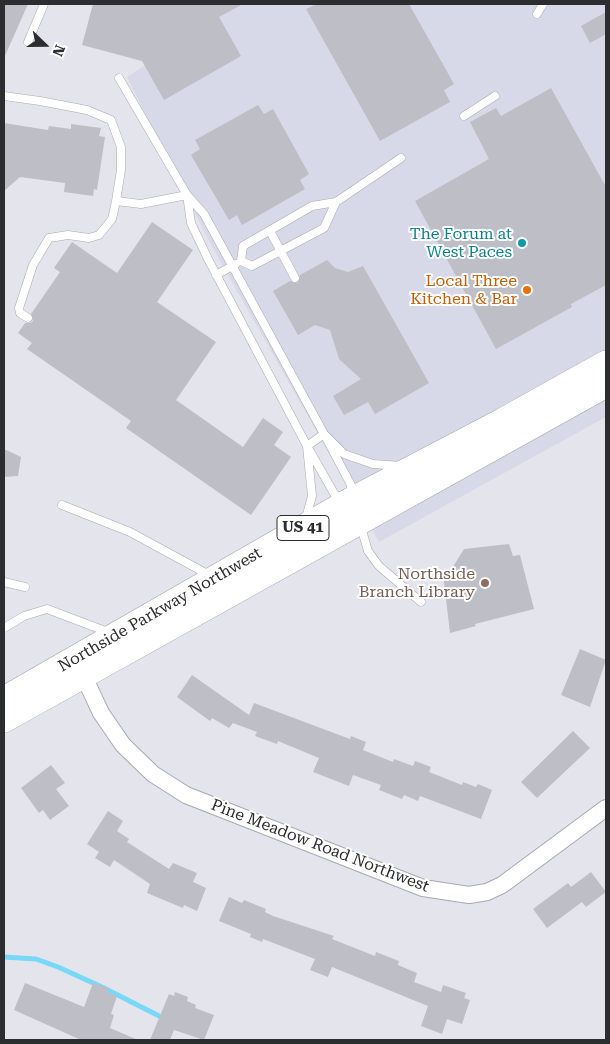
<!DOCTYPE html>
<style>
body{margin:0}
#map{position:relative;width:610px;height:1044px;overflow:hidden;background:#e4e5ec;font-family:"Roboto Serif",serif}
canvas{display:block}
.frame{position:absolute;inset:0;border:5px solid #2c2d2f;pointer-events:none}
.north{position:absolute;left:20px;top:20px;width:50px;height:50px;-webkit-text-stroke:4px #fff;paint-order:stroke;rotate:112deg;font-size:14px;font-weight:700;line-height:20px;text-align:center;color:#2c2d2f}
.north::after{content:'';display:block;margin:auto;width:18px;height:22px;background:#2c2d2f;clip-path:polygon(50% 0,100% 100%,50% 72%,0 100%)}
</style>
<div id="map">
<canvas width="610" height="1044"></canvas>
<div class="frame"></div>
<div class="north">N</div>
</div>
<script>
const ctx = document.querySelector('canvas').getContext('2d');
ctx.lineJoin = 'round';
function fill(path, color) { ctx.fillStyle = color; ctx.fill(path, 'evenodd'); }
const poly = rows => new Path2D(rows.map(r => 'M' + r).join(''));
function stroke(path, color, width, dash) { ctx.strokeStyle = color; ctx.lineWidth = width; ctx.lineCap = dash ? 'butt' : 'round'; ctx.setLineDash(dash || []); ctx.stroke(path); }
function drawText(font, color, halo, rows, align = 'center') {
  ctx.font = font + ' "Roboto Serif",serif'; ctx.lineWidth = 4; ctx.setLineDash([]); ctx.textBaseline = 'middle'; ctx.strokeStyle = halo; ctx.fillStyle = color; for (const [text, x, y, turn = 0] of rows) {
    ctx.save(); ctx.translate(x, y); ctx.rotate((+turn || 0) * Math.PI / 180); ctx.textAlign = isNaN(turn) ? turn : align; if (halo) ctx.strokeText(text, 0, 0); ctx.fillText(text, 0, 0); ctx.restore();
  }
}
const built = poly([
 [239,4,606,4,606,417,379,542,211,245,127,77]
]);
const stream = poly([
 [4,957,36,959,58,967,102,987,165,1019]
]);
const building = poly([
 [4,4,28,4,4,58],
 [93,4,243,4,219,17,241,56,164,100,142,61,82,45],
 [317,4,409,4,454,84,444,90,450,102,380,141,306,9],
 [606,12,606,34,590,43,581,26],
 [551,88,606,187,606,285,571,304,572,307,496,349,415,201,489,159,470,122,496,108,501,116],
 [258,105,264,114,273,109,309,174,300,180,305,189,242,225,237,215,229,220,191,155,200,149,195,140],
 [4,123,48,130,49,126,71,129,71,124,101,128,99,136,105,137,97,190,94,189,93,196,64,192,65,183,20,177,4,191],
 [152,222,193,250,157,302,216,342,176,400,243,447,263,418,283,432,274,445,291,457,251,515,126,428,131,421,27,349,32,343,18,333,25,323,30,323,33,321,31,314,60,272,54,268,72,242,117,273],
 [327,260,335,268,348,272,363,266,429,383,375,414,368,402,344,415,333,396,361,379,339,359,330,330,315,325,298,335,273,291,290,281,298,283,300,275],
 [4,449,21,457,18,476,4,477],
 [509,544,513,556,520,555,534,609,475,624,476,626,450,633,443,574,449,573,464,549],
 [580,649,606,660,590,707,561,695],
 [192,675,249,715,254,703,350,739,351,736,366,742,363,750,393,762,394,759,413,766,415,761,431,767,429,772,462,785,463,782,476,787,478,784,492,790,481,819,420,796,418,801,404,795,402,799,379,790,381,785,353,775,349,786,313,772,319,758,278,741,277,744,255,736,257,732,233,723,229,728,212,718,210,721,177,697],
 [573,731,590,748,537,798,521,782],
 [51,765,65,783,56,789,69,806,50,820,43,810,39,813,21,788],
 [108,811,123,821,117,831,129,839,127,842,169,869,173,863,197,873,193,882,206,888,197,911,184,905,183,908,147,893,150,884,114,860,110,867,95,858,99,852,87,844],
 [591,872,606,892,586,907,582,902,547,928,533,909,568,883,571,887],
 [229,897,242,903,244,900,266,909,265,912,273,916,334,936,332,939,375,956,376,952,399,961,398,965,417,973,414,982,441,992,443,985,466,993,464,998,470,1000,462,1024,447,1019,442,1034,421,1026,428,1006,332,967,328,977,310,970,315,959,263,939,262,942,250,937,251,934,219,921],
 [25,983,84,1007,93,983,109,988,107,992,117,996,111,1014,114,1015,110,1028,138,1040,81,1040,14,1010],
 [175,992,188,997,187,1001,196,1005,195,1008,214,1015,204,1040,174,1030,170,1040,150,1040,169,994,174,996]
]);
const service = poly([
 [537,14,543,4],
 [28,42,44,4],
 [119,78,187,195,204,214,324,434,344,454,373,464,401,466],
 [4,96,40,101,87,110,111,120,121,147,121,170,116,201],
 [464,116,495,96],
 [187,195,191,223,208,259,307,446,312,496,306,518],
 [270,231,295,278],
 [241,261,243,246,312,206,336,202,401,158],
 [241,261,252,266,324,228,336,202],
 [216,275,236,264],
 [28,318,20,313,19,308,33,265,49,238,68,235,89,238,99,235,112,219,116,201,141,204,187,195],
 [342,498,335,495,307,446,324,434,351,485,350,496],
 [62,505,130,532,211,576],
 [361,527,368,551,379,566,421,602],
 [4,582,25,587],
 [4,628,24,616,47,609,108,632]
]);
const minor = poly([
 [80,668,101,713,123,745,153,774,186,795,423,888,469,895,487,892,502,885,606,808]
]);
const primary = poly([
 [4,699,349,501,502,421,606,363],
 [4,720,606,385]
]);
const markers = [
 [522,243,5,"#0f9aa8"],
 [527,290,5,"#e8710a"],
 [485,583,5,"#8d6e63"]
];
const shields = [
 [303,528,52]
];
const shieldNames = [
 ["US 41",303,528]
];
const cultureNames = [
 ["The Forum at",512,234],
 ["West Paces",512,252]
];
const foodNames = [
 ["Local Three",517,281],
 ["Kitchen & Bar",517,299]
];
const educationNames = [
 ["Northside",475,574],
 ["Branch Library",475,592]
];
const streetNames = [
 ["Northside Parkway Northwest",160,610,-30],
 ["Pine Meadow Road Northwest",320,846,21]
];
fill(built, '#d8d9e8');
stroke(stream, '#79d8f5', 5);
fill(building, '#bebec6');
stroke(service, '#a8a9b0', 9);
stroke(minor, '#a8a9b0', 18);
stroke(primary, '#a8a9b0', 26);
stroke(service, '#fff', 8);
stroke(minor, '#fff', 16);
stroke(primary, '#fff', 25);
for (const [x, y, r, color] of markers) { const dot = new Path2D(); dot.arc(x, y, r, 0, 2 * Math.PI); ctx.fillStyle = color; ctx.fill(dot); stroke(dot, '#fff', 2); }
for (const [x, y, w] of shields) { const box = new Path2D(); box.roundRect(x - w / 2, y - 12.5, w, 25, 4); ctx.fillStyle = '#fff'; ctx.fill(box); stroke(box, '#2c2d2f', 1); }
drawText('bold 15px', '#2c2d2f', null, shieldNames);
drawText('16px', '#0d838f', '#fff', cultureNames, 'right');
drawText('16px', '#c56008', '#fff', foodNames, 'right');
drawText('16px', '#785e54', '#fff', educationNames, 'right');
drawText('16px', '#2c2d2f', '#fff', streetNames);
</script>
